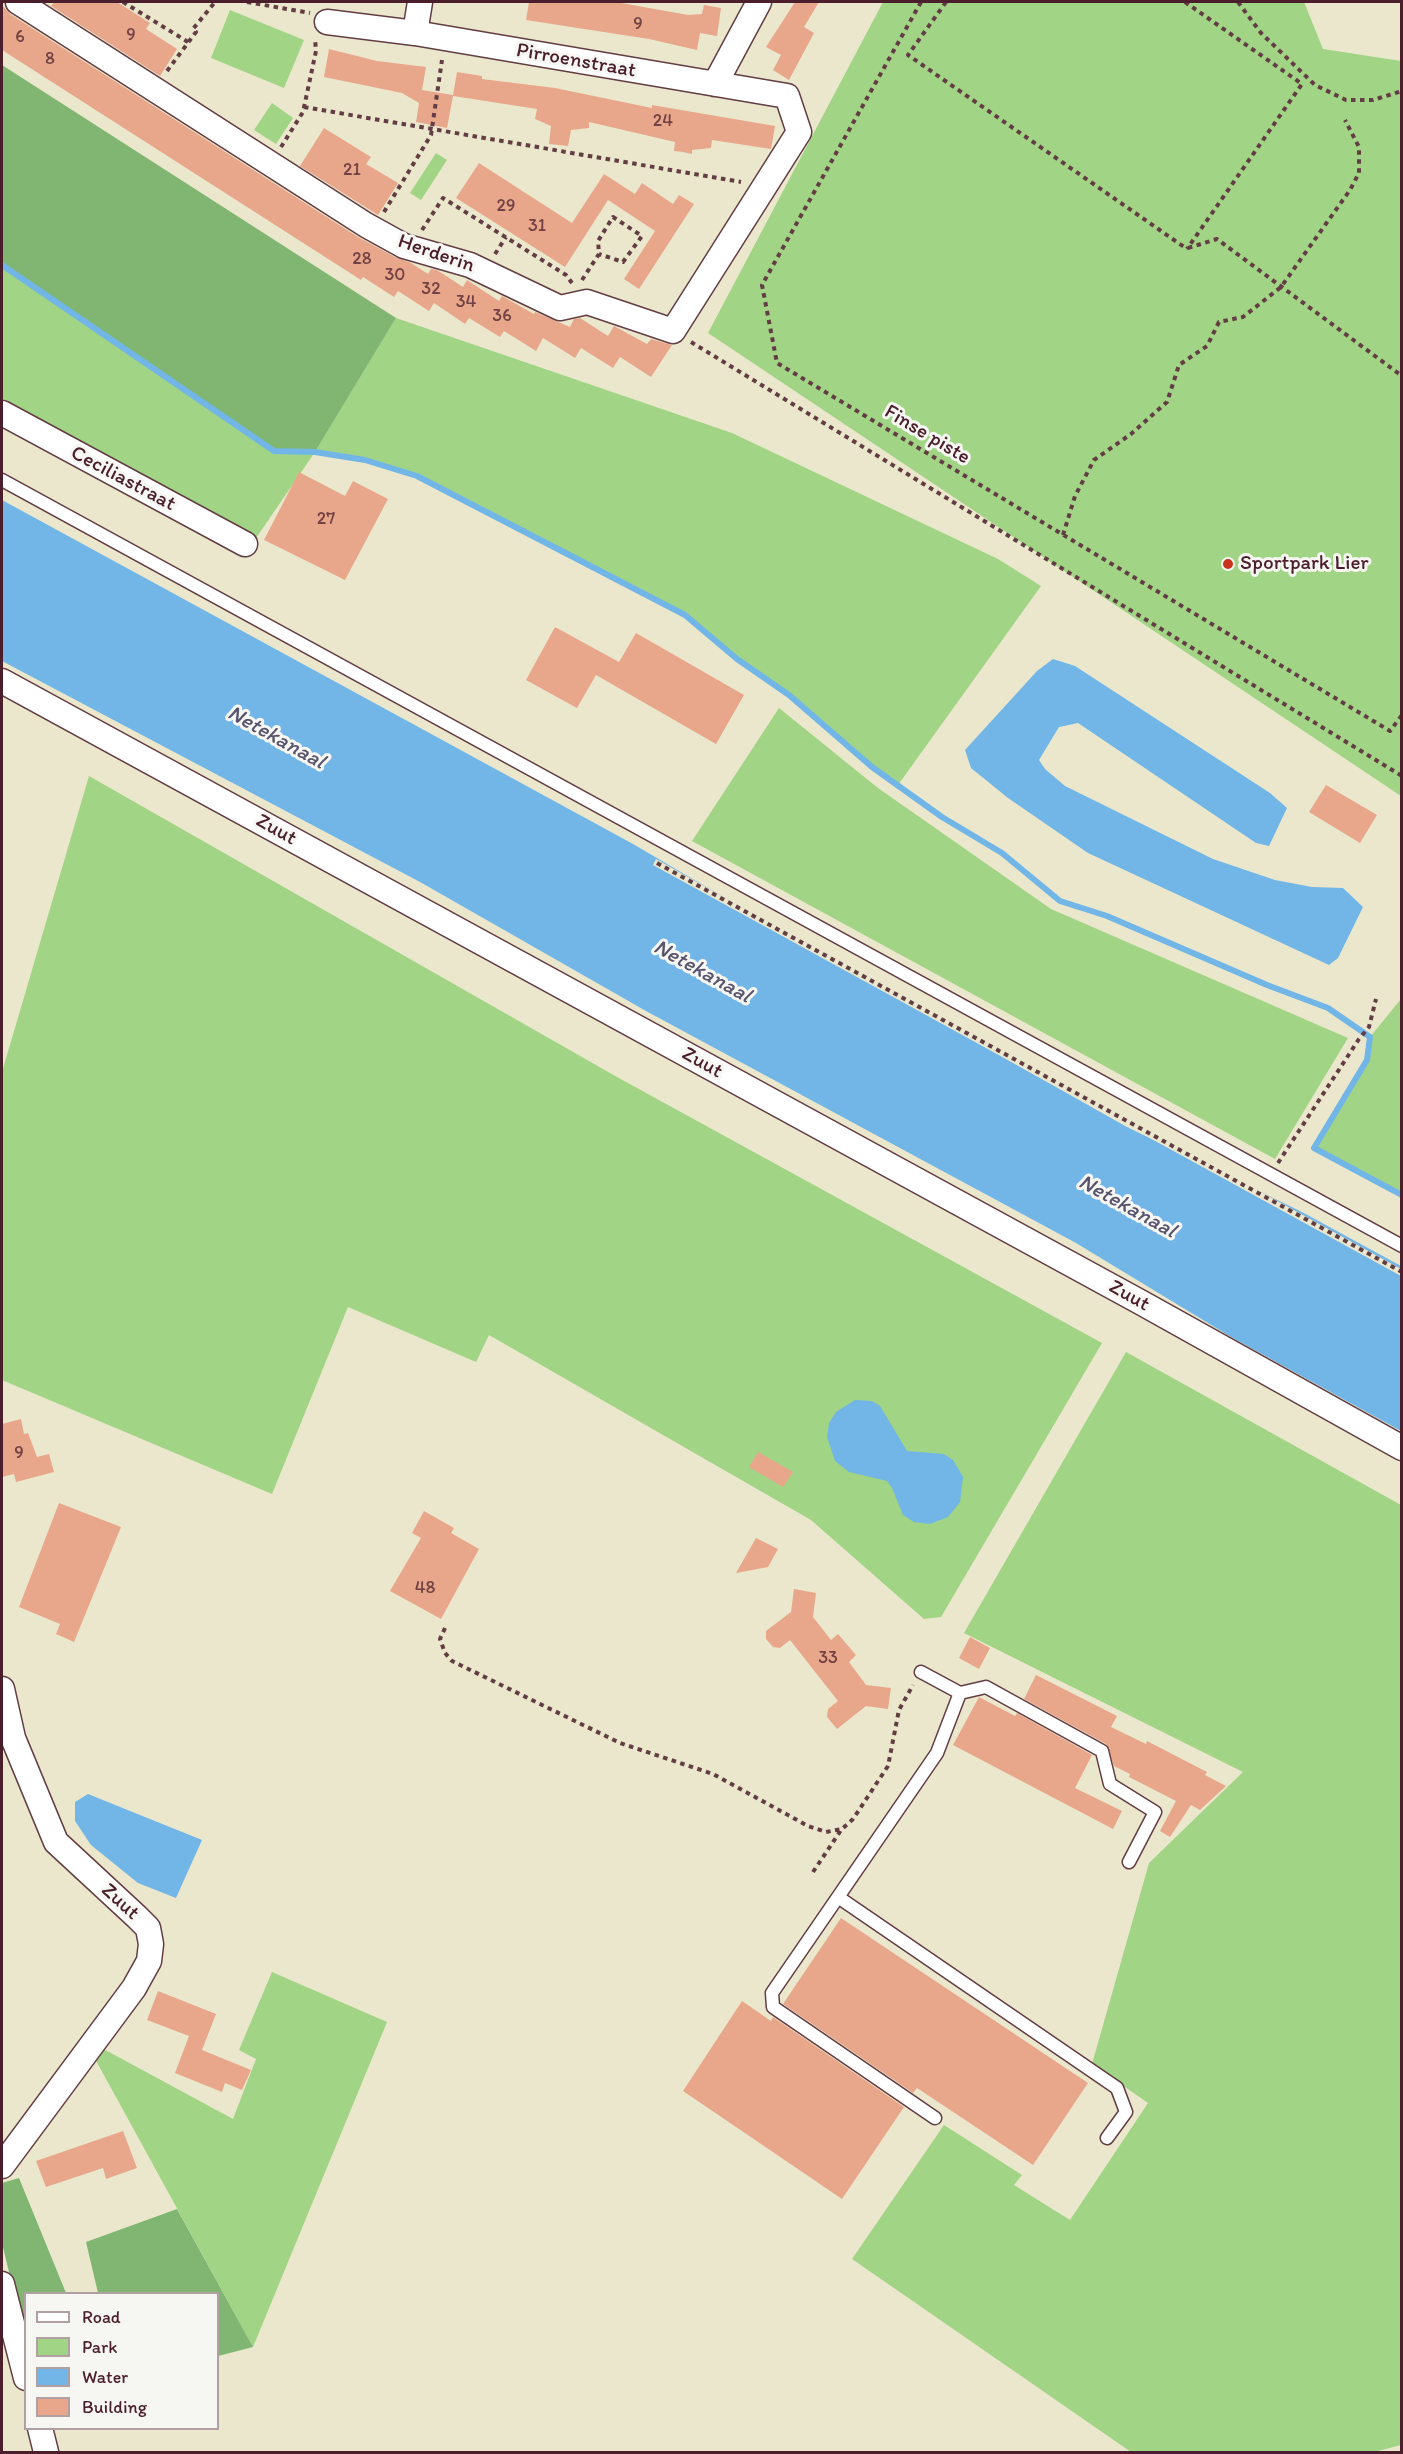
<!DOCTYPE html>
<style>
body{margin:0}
#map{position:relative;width:1403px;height:2454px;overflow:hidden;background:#ebe7cd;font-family:Itim,sans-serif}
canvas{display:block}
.frame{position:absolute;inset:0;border:3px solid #4a1f2b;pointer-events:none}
.legend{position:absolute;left:24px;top:2292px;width:195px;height:138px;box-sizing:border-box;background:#f6f6f2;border:2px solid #b1a0a2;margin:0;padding:8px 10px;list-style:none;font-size:18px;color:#4a1f2b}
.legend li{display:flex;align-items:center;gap:12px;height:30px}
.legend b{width:30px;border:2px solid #b1a0a2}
</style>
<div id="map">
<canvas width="1403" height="2454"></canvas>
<div class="frame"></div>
<ul class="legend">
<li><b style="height:8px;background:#fff"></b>Road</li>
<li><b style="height:16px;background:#a1d484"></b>Park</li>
<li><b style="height:16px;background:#71b6e7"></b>Water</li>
<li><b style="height:16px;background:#e8a78b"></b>Building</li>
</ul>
</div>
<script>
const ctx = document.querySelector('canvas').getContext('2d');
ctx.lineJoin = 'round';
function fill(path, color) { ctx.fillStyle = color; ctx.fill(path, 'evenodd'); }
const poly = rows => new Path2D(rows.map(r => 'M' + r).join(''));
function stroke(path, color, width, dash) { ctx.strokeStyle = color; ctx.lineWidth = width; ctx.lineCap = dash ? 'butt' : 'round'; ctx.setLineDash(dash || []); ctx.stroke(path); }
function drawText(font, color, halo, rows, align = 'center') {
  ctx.font = font + ' Itim,sans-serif'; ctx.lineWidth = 6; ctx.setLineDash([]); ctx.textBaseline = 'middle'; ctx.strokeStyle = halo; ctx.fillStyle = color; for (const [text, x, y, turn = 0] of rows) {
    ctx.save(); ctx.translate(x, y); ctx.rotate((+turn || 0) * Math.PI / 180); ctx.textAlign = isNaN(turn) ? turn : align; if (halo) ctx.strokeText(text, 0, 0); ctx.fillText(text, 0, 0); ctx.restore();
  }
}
const green = poly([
 [883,2,1304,2,1323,49,1401,61,1401,796,708,333],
 [230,10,304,40,284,88,211,58],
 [272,103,293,118,276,144,254,130],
 [436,153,447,160,421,200,410,193],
 [2,265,274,451,315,452,396,318,732,433,998,559,1041,586,898,785,872,767,789,695,737,659,685,615,417,476,365,460,315,452,254,541,2,408],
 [779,708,878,788,1051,909,1348,1038,1275,1159,692,841],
 [89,776,617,1077,1102,1343,941,1617,924,1619,811,1520,489,1335,476,1362,348,1307,272,1494,2,1380,2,1072],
 [1401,999,1401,1195,1314,1148,1367,1061,1370,1037],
 [1126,1352,1401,1505,1401,2445,1374,2452,1131,2452,852,2259,944,2125,1022,2175,1014,2185,1070,2220,1148,2103,1092,2064,1149,1863,1243,1772,964,1633],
 [272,1972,387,2022,253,2347,94,2057,98,2046,233,2119,256,2059,239,2050]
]);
const forest = poly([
 [2,65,396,318,315,452,274,451,2,265],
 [19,2178,66,2293,26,2294,25,2339,2,2243,2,2183],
 [177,2209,253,2347,218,2356,218,2294,98,2293,86,2242]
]);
const water = poly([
 [2,500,633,844,848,970,1127,1127,1302,1212,1401,1266,1401,1431,1231,1337,1076,1243,646,1011,420,882,2,661],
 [1053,659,1075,666,1270,793,1287,808,1269,846,1256,843,1078,723,1059,727,1039,760,1045,769,1065,786,1213,859,1275,880,1312,887,1343,888,1363,907,1338,958,1329,965,1088,853,1008,798,971,768,965,750,1037,671],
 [855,1400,872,1401,880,1406,907,1451,944,1454,953,1460,963,1477,960,1502,948,1517,930,1524,914,1522,903,1515,892,1488,887,1481,849,1472,835,1461,827,1437,829,1423,836,1412],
 [88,1794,202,1840,176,1898,138,1883,91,1845,75,1821,75,1802]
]);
const pier = poly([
 [656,859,1128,1124,1212,1165,1401,1269,1401,1276,653,865]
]);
const stream = poly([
 [2,265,274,451,315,452,365,460,417,476,685,615,737,659,789,695,872,767,942,817,1002,853,1060,901,1107,916,1267,985,1328,1008,1370,1037,1367,1060,1314,1148,1402,1195]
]);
const building = poly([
 [54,2,117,2,150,23,146,29,177,49,160,76,51,6],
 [529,2,616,2,688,15,702,14,704,5,721,8,717,36,700,33,697,50,649,39,526,20],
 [795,2,819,2,804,27,814,33,789,80,773,70,781,55,766,47],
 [2,5,10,14,358,237,395,257,411,263,428,274,431,269,437,270,463,287,467,280,499,301,502,296,534,314,535,312,570,327,574,319,580,318,608,336,614,326,647,344,651,339,672,345,651,377,620,357,613,368,581,348,575,358,543,338,536,351,504,331,500,337,469,318,465,324,434,303,429,311,398,291,394,297,363,277,361,280,2,50],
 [329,49,377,61,426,67,422,90,453,95,457,72,482,76,482,79,555,88,652,108,652,105,775,126,771,149,712,140,711,148,692,150,692,154,683,152,674,151,675,142,589,122,589,128,571,130,568,146,549,144,551,126,535,119,537,109,453,96,447,128,416,122,419,103,402,93,324,77],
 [324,128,371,157,366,164,398,183,378,215,300,166],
 [479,163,572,223,604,174,635,194,642,183,673,204,679,195,694,204,639,289,624,279,655,231,608,200,565,267,456,198],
 [299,472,345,496,353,481,388,499,345,580,264,540],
 [555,627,619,662,636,633,744,695,716,744,596,675,577,708,526,680],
 [1326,785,1377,815,1360,843,1309,812],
 [21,1419,24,1434,28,1433,37,1457,49,1454,54,1472,16,1482,14,1474,2,1477,2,1424],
 [758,1452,793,1472,783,1487,749,1467],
 [59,1503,121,1527,74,1642,56,1634,60,1624,19,1607],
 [424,1511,454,1528,451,1533,479,1549,441,1619,390,1591,421,1538,412,1533],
 [756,1538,778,1549,768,1567,736,1573],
 [794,1589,816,1593,813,1617,831,1640,838,1634,856,1655,849,1662,866,1685,891,1688,888,1709,866,1706,837,1729,827,1717,828,1709,838,1701,790,1640,780,1648,773,1647,766,1639,766,1631,791,1612],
 [970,1637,990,1648,979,1669,959,1658],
 [1036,1675,1117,1716,1111,1727,1146,1744,1147,1741,1207,1772,1205,1775,1226,1786,1200,1810,1191,1805,1170,1837,1160,1831,1176,1801,1129,1777,1130,1774,1114,1766,1106,1744,1024,1699],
 [979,1697,1015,1716,1017,1713,1092,1755,1075,1788,1122,1811,1113,1829,953,1745],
 [841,1918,1088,2083,1033,2165,917,2088,913,2093,783,2004],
 [158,1991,216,2014,202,2050,251,2070,242,2090,225,2083,222,2092,175,2073,189,2036,147,2020],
 [742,2001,771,2021,773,2017,904,2107,842,2199,683,2091],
 [123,2131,137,2168,106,2179,103,2168,46,2187,36,2161]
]);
const path = poly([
 [123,2,188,42],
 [247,2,310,13],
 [921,2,762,285,777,363,1390,731,1402,715],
 [946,2,908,55,1187,249],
 [1185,2,1302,84,1187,249],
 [1238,2,1261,33,1315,85,1346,100,1373,100,1402,91],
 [167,71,196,32,193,29,215,2],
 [304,107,741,182],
 [281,147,303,112,316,51,315,39],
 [384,212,431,135,442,60],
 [422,230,443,198,566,275,572,283],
 [1188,248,1217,239,1402,376],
 [495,254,506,237],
 [582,280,599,254,598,241,613,217,642,236,623,262,599,254],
 [691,342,1402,776],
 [1063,535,1075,496,1094,460,1131,434,1167,402,1179,365,1207,346,1219,322,1243,317,1281,287,1350,190,1359,173,1359,147,1345,120],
 [657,863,1402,1272],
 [1278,1163,1359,1039,1369,1027,1376,999],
 [445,1628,440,1639,445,1653,452,1661,620,1743,713,1774,808,1826,826,1832,842,1829,853,1819,888,1766,899,1710,913,1685],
 [813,1872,841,1830]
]);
const lane = poly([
 [2,480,1402,1246],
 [921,1672,960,1693,937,1753,772,1993,773,2007,935,2118],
 [960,1693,986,1687,1102,1751,1110,1784,1155,1812,1129,1862],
 [838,1897,1117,2088,1126,2112,1107,2138]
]);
const street = poly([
 [18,2,366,225,404,246,470,265,560,308,587,302,673,331,799,132,787,96,415,33,327,22],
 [415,33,420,2],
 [715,84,759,2],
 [2,413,245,544],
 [2,681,1142,1303,1402,1448],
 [2,1689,13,1738,56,1842,137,1917,148,1928,151,1944,149,1961,134,1988,2,2166],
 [2,2284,26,2378],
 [40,2428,46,2452]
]);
const markers = [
 [1228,564,6,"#c8321e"]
];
const numberNames = [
 ["9",638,24],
 ["9",131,35],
 ["6",20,37],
 ["8",50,59],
 ["24",663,121],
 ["21",352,170],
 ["29",506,206],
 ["31",537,226],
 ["28",362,259],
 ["30",395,275],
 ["32",431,289],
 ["34",466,302],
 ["36",502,316],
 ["27",326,519],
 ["9",19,1453],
 ["48",425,1588],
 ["33",828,1658]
];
const streetNames = [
 ["Pirroenstraat",576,61,10],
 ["Herderin",436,254,19],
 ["Finse piste",927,435,31],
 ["Ceciliastraat",123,479,28],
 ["Zuut",276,830,29],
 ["Zuut",702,1063,29],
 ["Zuut",1129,1296,29],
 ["Zuut",120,1902,42]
];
const poiNames = [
 ["Sportpark Lier",1240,564]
];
const waterNames = [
 ["Netekanaal",276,738,29],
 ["Netekanaal",702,972,29],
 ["Netekanaal",1127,1207,29]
];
fill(green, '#a1d484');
fill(forest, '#80b672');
fill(water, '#71b6e7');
fill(pier, '#ebe7cd');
stroke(stream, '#71b6e7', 6);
fill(building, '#e8a78b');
stroke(lane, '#623d43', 15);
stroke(street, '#623d43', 27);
stroke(path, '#623d43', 4, [4.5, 4.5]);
stroke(lane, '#fff', 12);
stroke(street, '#fff', 24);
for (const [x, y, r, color] of markers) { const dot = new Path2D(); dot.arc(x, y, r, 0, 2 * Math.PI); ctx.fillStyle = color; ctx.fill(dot); stroke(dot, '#f6f6f2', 2); }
drawText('18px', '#724143', null, numberNames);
drawText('21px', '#4a1f2b', '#f6f6f2', streetNames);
drawText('21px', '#4a1f2b', '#f6f6f2', poiNames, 'left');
drawText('italic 22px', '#58546d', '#f6f6f2', waterNames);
</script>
